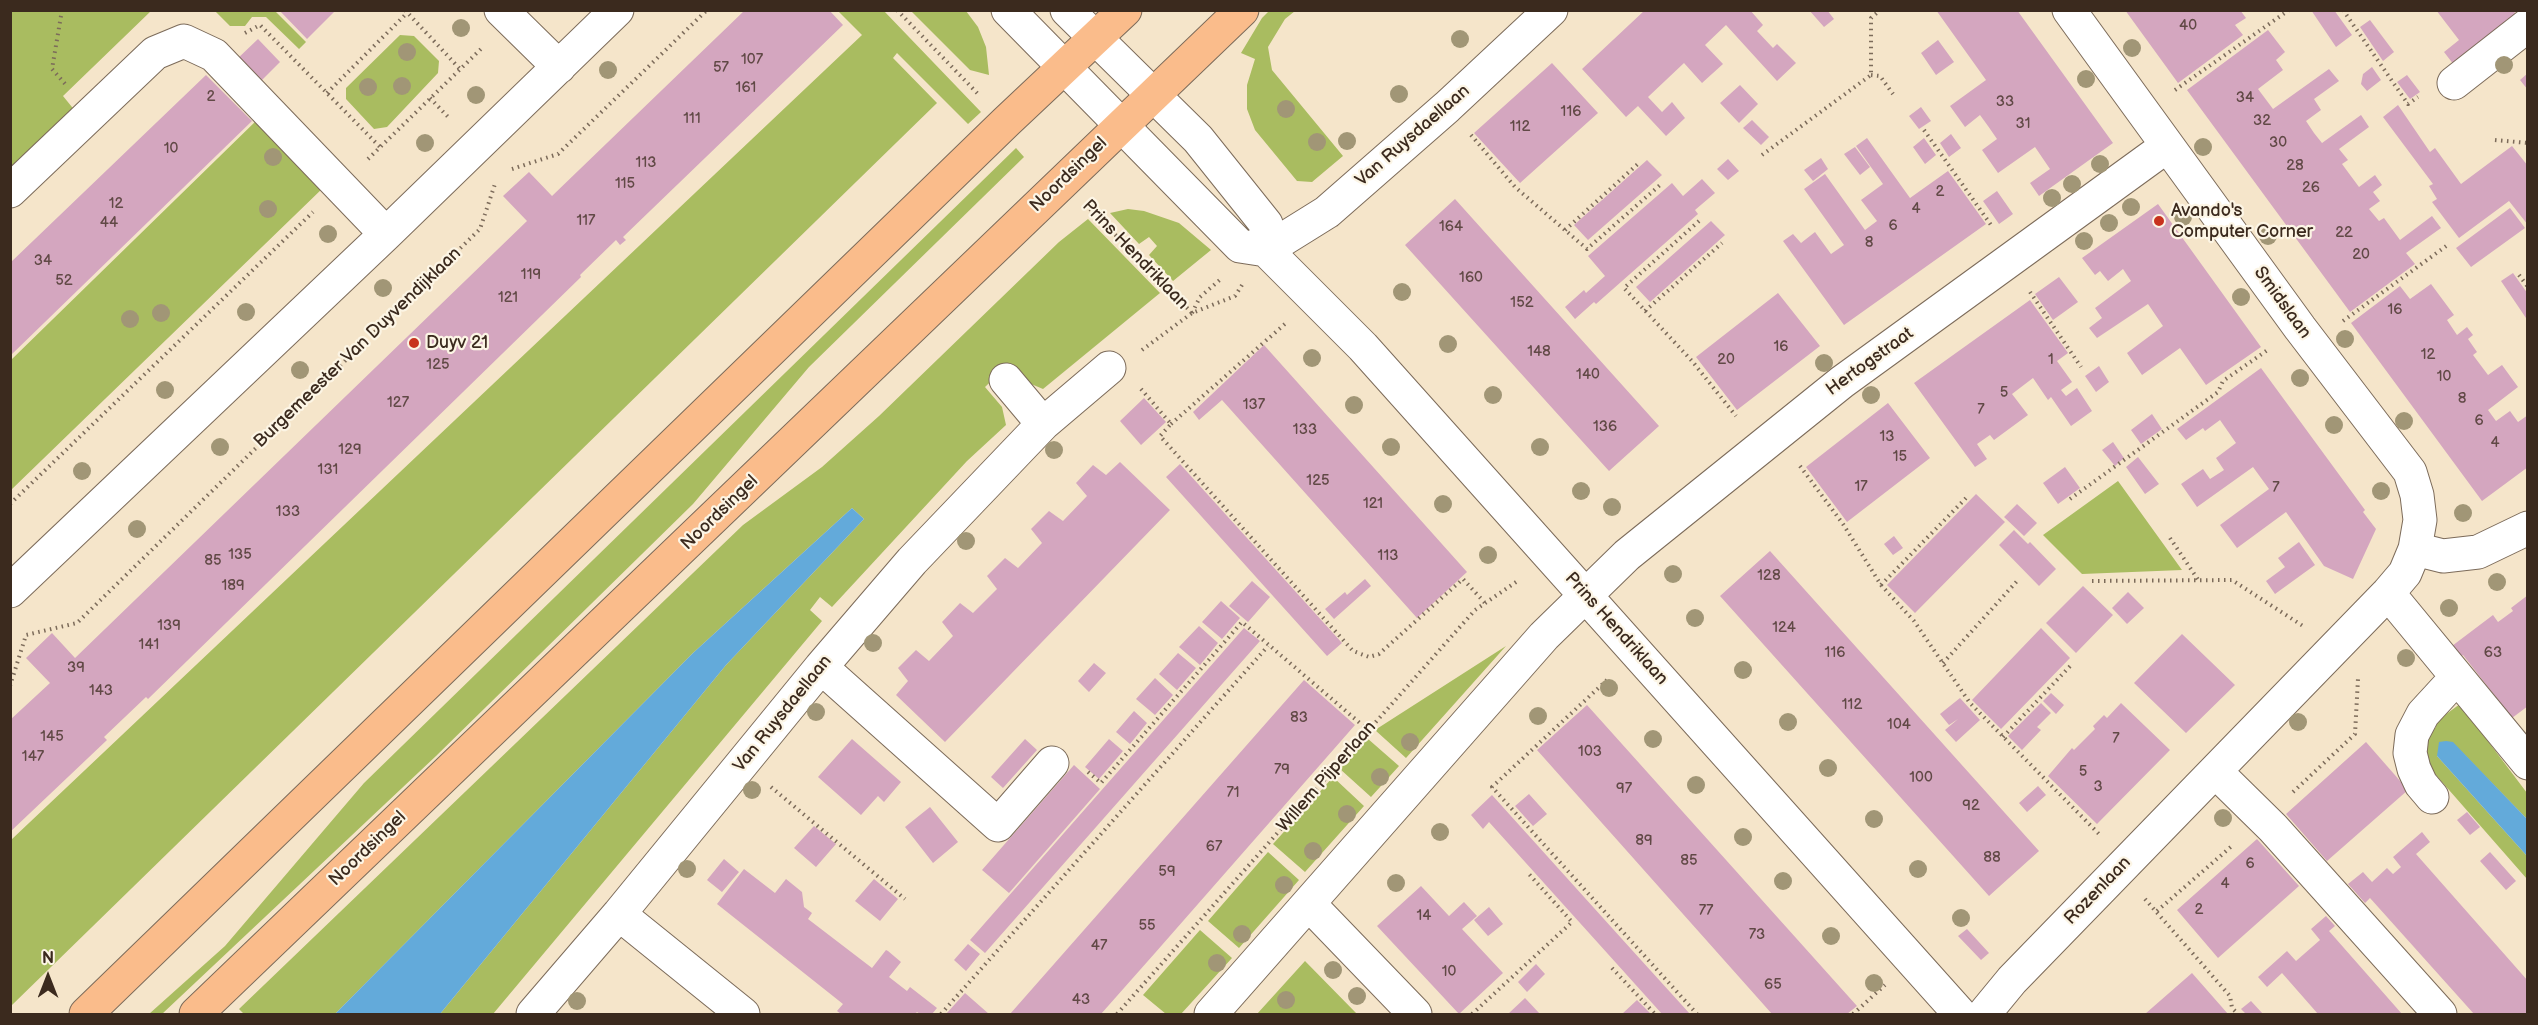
<!DOCTYPE html>
<style>
body{margin:0}
#map{position:relative;width:2538px;height:1025px;overflow:hidden;background:#f5e5ca;font-family:"Balsamiq Sans",sans-serif}
canvas{display:block}
.frame{position:absolute;inset:0;border:12px solid #3b2a1e;pointer-events:none}
.north{position:absolute;left:18px;top:947px;width:60px;height:60px;-webkit-text-stroke:4px #fcf5e5;paint-order:stroke;rotate:0deg;font-size:16px;font-weight:700;line-height:24px;text-align:center;color:#3b2a1e}
.north::after{content:'';display:block;margin:auto;width:21px;height:27px;background:#3b2a1e;clip-path:polygon(50% 0,100% 100%,50% 72%,0 100%)}
</style>
<div id="map">
<canvas width="2538" height="1025"></canvas>
<div class="frame"></div>
<div class="north">N</div>
</div>
<script>
const ctx = document.querySelector('canvas').getContext('2d');
ctx.lineJoin = 'round';
function fill(path, color) { ctx.fillStyle = color; ctx.fill(path, 'evenodd'); }
const poly = rows => new Path2D(rows.map(r => 'M' + r).join(''));
function stroke(path, color, width, dash) { ctx.strokeStyle = color; ctx.lineWidth = width; ctx.lineCap = dash ? 'butt' : 'round'; ctx.setLineDash(dash || []); ctx.stroke(path); }
function drawText(font, color, halo, rows, align = 'center') {
  ctx.font = font + ' "Balsamiq Sans",sans-serif'; ctx.lineWidth = 4.5; ctx.setLineDash([]); ctx.textBaseline = 'middle'; ctx.strokeStyle = halo; ctx.fillStyle = color; for (const [text, x, y, turn = 0] of rows) {
    ctx.save(); ctx.translate(x, y); ctx.rotate((+turn || 0) * Math.PI / 180); ctx.textAlign = isNaN(turn) ? turn : align; if (halo) ctx.strokeText(text, 0, 0); ctx.fillText(text, 0, 0); ctx.restore();
  }
}
const green = poly([
 [1270,10,1295,11,1285,19,1268,47,1272,70,1343,156,1312,182,1297,181,1255,130,1247,109,1247,85,1255,59,1241,53,1262,18],
 [11,11,151,11,63,96,76,112,11,175],
 [215,11,275,11,306,42,299,49,266,17,252,17,245,26,230,26],
 [838,11,884,11,981,112,968,124,897,53,893,58,937,103,11,1006,11,840,862,35],
 [911,11,966,11,978,27,986,47,989,75,970,70],
 [400,35,414,36,439,61,438,73,387,127,374,129,346,99,346,88],
 [259,118,325,186,11,490,11,360],
 [1016,148,1024,157,809,367,693,504,436,756,162,1014,149,1014,225,946,364,783],
 [1128,209,1144,211,1179,223,1211,250,1173,281,1149,255,1157,246,1149,237,1139,244,1110,213],
 [1088,219,1160,293,1043,389,1024,381,1009,364,985,387,1002,407,1006,425,967,461,832,607,820,597,810,610,822,621,493,1014,440,1014,726,665,864,519,852,508,693,653,335,1014,244,1014,239,1009,743,525,822,467,879,416,1059,242],
 [2118,481,2182,570,2082,574,2043,535],
 [1506,646,1406,758,1375,730],
 [2460,704,2527,793,2527,819,2453,743,2437,756,2527,856,2527,879,2428,766,2426,759,2426,742,2430,733,2436,727,2434,723],
 [1367,738,1399,766,1371,797,1340,769],
 [1333,777,1364,806,1305,872,1273,844],
 [1268,852,1299,880,1239,948,1208,921],
 [1200,930,1232,958,1181,1014,1166,1014,1143,995],
 [1305,961,1357,1014,1257,1014]
]);
const water = poly([
 [852,508,864,519,726,665,440,1014,335,1014,693,653],
 [2446,741,2453,742,2527,819,2527,856,2437,756,2439,742]
]);
const building = poly([
 [279,10,336,10,307,39],
 [745,10,829,10,843,25,623,237,626,240,620,245,616,240,580,275,581,277,148,699,146,697,104,737,107,740,10,832,10,720,50,683,26,658,52,633,75,658,527,221,503,196,529,172,552,196],
 [1645,10,1750,10,1763,25,1757,31,1773,48,1777,44,1796,63,1777,81,1726,25,1705,45,1723,64,1702,83,1684,63,1648,97,1662,112,1672,102,1685,118,1666,136,1638,106,1626,117,1582,69],
 [1809,10,1827,10,1834,19,1824,27],
 [1936,10,2017,10,2113,143,2039,196,2030,183,2050,169,2035,147,1998,173,1982,150,1997,139,1988,126,1980,115,1965,127,1950,106,1986,80],
 [2125,10,2240,10,2246,18,2235,25,2243,35,2178,83],
 [2311,10,2334,10,2352,35,2336,47],
 [2436,10,2513,10,2517,16,2454,65,2444,52,2459,40],
 [2370,20,2394,52,2383,61,2360,27],
 [2268,30,2285,52,2276,60,2283,70,2258,89,2273,109,2329,69,2339,81,2314,99,2321,110,2306,121,2314,133,2322,143,2361,115,2369,127,2339,149,2348,160,2342,164,2359,187,2375,175,2382,185,2373,192,2380,201,2369,209,2379,221,2384,218,2400,240,2432,216,2441,228,2406,253,2415,264,2350,312,2187,90],
 [258,39,280,62,257,85,235,61],
 [1938,40,1954,62,1936,75,1921,53],
 [1552,63,1598,113,1520,183,1474,133],
 [2372,67,2381,80,2367,91,2361,84,2363,74],
 [2528,73,2528,90,2520,80],
 [206,75,252,121,10,356,10,263],
 [2407,75,2420,92,2410,99,2397,82],
 [1740,85,1758,104,1739,123,1720,103],
 [2398,105,2430,152,2435,148,2461,184,2512,146,2528,166,2528,225,2509,201,2459,238,2432,202,2437,199,2429,186,2433,184,2383,117],
 [1921,107,1931,121,1919,129,1909,116],
 [1752,120,1769,137,1761,145,1743,128],
 [1951,134,1961,148,1949,157,1940,143],
 [1867,138,1910,198,1948,171,1986,224,1844,325,1783,241,1793,234,1801,243,1815,232,1831,254,1844,245,1804,189,1825,174,1865,230,1877,221,1861,200,1883,184,1856,146],
 [1924,138,1936,155,1925,164,1913,147],
 [1855,147,1870,167,1860,175,1844,154],
 [1821,158,1828,169,1813,181,1804,170],
 [1728,159,1739,171,1728,180,1717,169],
 [1647,160,1662,175,1588,240,1574,225],
 [1702,179,1715,193,1695,210,1698,214,1596,304,1594,302,1575,319,1565,307,1584,290,1586,293,1605,276,1588,256,1672,183,1683,196],
 [1997,191,2013,214,1999,224,1983,201],
 [1455,199,1659,426,1609,471,1405,245],
 [2158,204,2261,347,2206,385,2180,348,2142,375,2127,353,2163,326,2148,304,2097,338,2089,328,2102,318,2095,308,2131,281,2123,269,2108,281,2100,271,2095,275,2082,258],
 [2510,208,2525,228,2471,267,2456,248],
 [1711,221,1725,235,1650,302,1636,287],
 [2513,273,2528,294,2528,321,2501,281],
 [2059,277,2078,302,2053,320,2035,294],
 [2431,284,2454,315,2447,320,2457,335,2467,327,2473,335,2468,339,2477,352,2473,355,2488,375,2502,365,2518,387,2488,410,2496,421,2510,411,2518,422,2528,415,2528,467,2482,501,2351,323,2400,286,2410,299],
 [1778,293,1820,346,1737,410,1696,357],
 [2030,300,2068,353,2057,361,2072,382,2061,390,2066,396,2077,388,2092,411,2071,426,2051,397,2048,400,2033,378,2012,394,2028,415,1994,440,1990,435,1977,444,1987,459,1975,467,1914,383],
 [1264,345,1467,572,1417,618,1222,400,1199,420,1193,412],
 [2099,366,2109,382,2096,392,2085,376],
 [2261,368,2365,510,2363,512,2376,529,2353,579,2324,566,2286,512,2237,548,2220,525,2269,489,2253,467,2197,507,2181,484,2203,469,2210,479,2224,470,2216,458,2236,443,2220,420,2205,431,2203,428,2186,440,2177,429],
 [1144,398,1166,422,1141,445,1120,421],
 [1888,403,1930,458,1847,522,1806,467],
 [2152,414,2162,429,2141,444,2131,430],
 [2113,442,2124,458,2115,466,2102,450],
 [2138,457,2159,484,2145,494,2126,467],
 [1120,462,1170,510,945,742,896,695,908,681,898,668,916,650,929,661,953,636,942,622,960,603,973,613,997,589,987,576,1005,558,1018,568,1042,543,1031,529,1049,511,1063,521,1087,496,1076,483,1093,465,1106,475],
 [1180,464,1342,643,1327,656,1166,477],
 [2065,467,2080,488,2058,504,2043,483],
 [1976,494,2005,522,1915,613,1887,585],
 [2017,504,2037,523,2024,536,2004,517],
 [2014,530,2028,544,2030,542,2056,569,2039,586,1999,545],
 [1894,536,1903,548,1893,555,1884,544],
 [2299,542,2315,565,2275,594,2266,581,2285,567,2278,558],
 [1770,551,2039,851,1989,896,1720,596],
 [1365,579,1371,586,1334,619,1325,609,1345,592,1347,595],
 [1252,581,1270,597,1248,622,1229,606],
 [2083,586,2113,615,2076,653,2046,623],
 [2128,592,2144,608,2127,624,2112,608],
 [2528,595,2526,678,2528,706,2512,718,2463,655,2460,657,2452,646,2493,615,2498,622,2513,611,2511,608],
 [1221,601,1240,618,1222,639,1202,622],
 [1199,626,1218,643,1200,665,1179,647],
 [1244,628,1260,641,985,953,970,940],
 [2041,628,2070,658,2001,729,1972,700],
 [2182,634,2235,685,2186,733,2134,683],
 [1178,653,1196,668,1177,690,1159,674],
 [1094,663,1106,673,1089,692,1078,681],
 [1155,678,1173,695,1155,715,1136,699],
 [1304,680,1355,725,1155,953,1101,1014,1010,1014],
 [2051,693,2064,705,2056,714,2043,701],
 [1960,698,1980,720,1956,742,1945,730,1958,719,1949,725,1940,714],
 [2041,703,2051,713,2037,727,2041,730,2022,750,2008,736],
 [2121,703,2170,750,2097,824,2048,776,2072,748,2074,750,2095,729,2093,726,2104,715,2107,718],
 [1587,705,1857,1006,1847,1014,1772,1014,1537,750],
 [1134,711,1147,723,1130,744,1116,732],
 [852,739,901,782,884,802,878,796,861,815,818,777],
 [1025,739,1037,750,1003,788,991,777],
 [1109,739,1123,751,1099,779,1085,767],
 [2366,742,2408,790,2327,861,2286,814],
 [1074,765,1100,789,1009,893,982,870],
 [2038,786,2046,795,2027,812,2019,803],
 [1529,794,1547,814,1533,826,1515,806],
 [1492,795,1631,949,1690,1014,1662,1014,1489,822,1483,829,1471,815],
 [930,807,958,842,933,863,905,827],
 [2467,812,2480,827,2470,835,2457,820],
 [814,826,836,844,816,867,794,848],
 [2422,832,2430,842,2416,854,2528,981,2528,1014,2474,1014,2370,898,2365,903,2348,884,2363,872,2372,882,2387,868,2393,874,2401,867,2393,857],
 [2257,839,2299,886,2218,958,2177,910],
 [2490,852,2516,881,2506,890,2480,861],
 [724,859,739,872,722,892,707,880],
 [744,869,775,893,786,879,802,892,804,907,812,913,808,919,872,968,886,950,888,951,901,962,889,977,907,991,910,987,937,1008,932,1014,920,1014,917,1012,915,1014,841,1014,837,1011,843,1004,717,904],
 [874,879,898,899,880,921,855,901],
 [1421,886,1449,916,1464,902,1477,916,1462,929,1503,973,1459,1014,1377,926],
 [1489,907,1503,924,1488,936,1474,920],
 [2326,916,2335,926,2329,931,2402,1014,2318,1014,2282,973,2267,987,2258,977,2287,951,2296,961,2320,940,2311,929],
 [1967,929,1989,953,1981,960,1958,936],
 [968,944,980,954,966,971,954,960],
 [1536,964,1545,974,1527,992,1518,982],
 [2192,973,2228,1014,2145,1014],
 [965,993,989,1014,946,1014],
 [1525,998,1540,1014,1508,1014],
 [1637,1000,1651,1014,1622,1014],
 [2251,1001,2263,1014,2246,1014,2241,1009]
]);
const path = poly([
 [62,10,52,69,66,85],
 [405,10,460,69],
 [897,10,980,96],
 [2343,10,2408,104,2418,97],
 [245,33,260,25,380,147],
 [1871,75,1880,76,1893,94],
 [2175,90,2289,10],
 [327,93,407,13],
 [430,98,450,119],
 [1924,130,1991,225],
 [1471,135,1515,187,1587,249,1660,185],
 [2495,140,2528,143],
 [1762,155,1871,75,1871,18,1880,10],
 [368,159,483,47],
 [512,169,558,154,707,10],
 [1090,209,1192,313],
 [1699,221,1624,288,1692,361,1736,416],
 [1565,230,1640,162],
 [2519,275,2528,287],
 [2030,292,2081,367],
 [1645,311,1722,243],
 [1192,313,1200,297,1222,278],
 [2343,321,2449,244],
 [1142,350,1192,313,1235,296,1242,285],
 [1141,389,1171,424,1160,436,1353,651,1369,657,1379,654,1463,579,1485,603],
 [1171,424,1286,323],
 [1800,466,1843,524,1881,585,1914,621,1970,703,2099,834],
 [2070,499,2218,392,2223,381,2269,349],
 [10,504,313,212],
 [2170,538,2199,581],
 [2092,581,2232,580,2303,626],
 [1881,585,1968,496],
 [1943,663,2018,580],
 [1607,680,1492,787,1697,1014],
 [10,686,26,635,77,623,480,229,495,184],
 [2003,737,2073,663],
 [1088,772,1101,783,1242,622,1368,730],
 [771,787,905,899],
 [2293,792,2355,734,2358,679],
 [2145,899,2230,996,2232,1008,2238,1014],
 [2157,911,2233,845],
 [1612,968,1655,1014],
 [941,1014,1268,646],
 [1117,1014,1475,610,1519,580],
 [1472,1014,1572,922,1528,873],
 [1853,1014,1885,985]
]);
const minor = poly([
 [501,10,559,67],
 [1008,10,1240,246,1266,250,1363,347,1960,1014],
 [1067,10,1198,139,1266,224,1266,250],
 [2454,83,2528,25],
 [10,191,155,53,184,41,214,55,386,234],
 [1266,250,1327,212,1447,107,1551,10],
 [1006,380,1043,424],
 [2415,549,2443,556,2478,552,2528,528],
 [10,591,386,234,617,10],
 [2388,593,2528,763],
 [821,667,998,825,1052,763],
 [2215,771,2273,828,2440,1014],
 [2432,797,2421,784,2414,769,2410,753,2412,735,2423,714,2457,677],
 [1309,904,1415,1014],
 [619,914,743,1014],
 [533,1014,619,914,821,667,912,561,1043,424,1109,368],
 [1211,1014,1544,636,1627,555,1842,382,2167,146],
 [1984,1014,2012,980,2388,593,2405,573,2415,549,2420,520,2417,495,2410,472,2300,328,2069,10]
]);
const major = poly([
 [86,1014,1006,122,1125,10],
 [196,1014,1242,10]
]);
const trees = [
 [461,28],
 [1460,39],
 [2132,48],
 [407,52],
 [2504,65],
 [608,70],
 [2086,79],
 [402,86],
 [368,87],
 [1399,94],
 [476,95],
 [1286,109],
 [1347,141],
 [1317,142],
 [425,143],
 [2203,147],
 [273,157],
 [2100,164],
 [2072,184],
 [2052,198],
 [2131,207],
 [268,209],
 [2183,217],
 [2109,223],
 [328,234],
 [2268,236],
 [2084,241],
 [383,288],
 [1402,292],
 [2241,297],
 [246,312],
 [161,313],
 [130,319],
 [2345,339],
 [1448,344],
 [1312,358],
 [1824,363],
 [300,370],
 [2300,378],
 [165,390],
 [1493,395],
 [1871,395],
 [1354,405],
 [2404,421],
 [2334,425],
 [220,447],
 [1391,447],
 [1540,447],
 [1054,450],
 [82,471],
 [1581,491],
 [2381,491],
 [1443,504],
 [1612,507],
 [2463,513],
 [137,529],
 [966,541],
 [1488,555],
 [1673,574],
 [2497,582],
 [2449,608],
 [1695,618],
 [873,643],
 [2406,658],
 [1743,670],
 [1609,688],
 [816,712],
 [1538,716],
 [1788,722],
 [2298,722],
 [1653,739],
 [1410,742],
 [1828,768],
 [1380,777],
 [1696,785],
 [752,790],
 [1347,814],
 [2223,818],
 [1874,819],
 [1440,832],
 [1743,837],
 [1313,851],
 [687,869],
 [1918,869],
 [1783,881],
 [1396,883],
 [1284,885],
 [1961,918],
 [1242,934],
 [1831,936],
 [1217,963],
 [1333,970],
 [1874,983],
 [1357,996],
 [1286,1000],
 [577,1001]
];
const markers = [
 [2159,221,6,"#c8321e"],
 [414,343,6,"#c8321e"]
];
const numberNames = [
 ["40",2188,26],
 ["107",752,60],
 ["57",721,68],
 ["161",746,88],
 ["2",211,97],
 ["34",2245,98],
 ["33",2005,102],
 ["116",1571,112],
 ["111",692,119],
 ["32",2262,121],
 ["31",2023,124],
 ["112",1520,127],
 ["30",2278,143],
 ["10",171,149],
 ["113",646,163],
 ["28",2295,166],
 ["115",625,184],
 ["26",2311,188],
 ["2",1940,192],
 ["12",116,204],
 ["4",1916,209],
 ["117",586,221],
 ["44",109,223],
 ["6",1893,226],
 ["164",1451,227],
 ["22",2344,233],
 ["8",1869,243],
 ["20",2361,255],
 ["34",43,261],
 ["119",531,275],
 ["160",1471,278],
 ["52",64,281],
 ["121",508,298],
 ["152",1522,303],
 ["16",2395,310],
 ["16",1781,347],
 ["148",1539,352],
 ["12",2428,355],
 ["20",1726,360],
 ["1",2051,360],
 ["125",438,365],
 ["140",1588,375],
 ["10",2444,377],
 ["5",2004,393],
 ["8",2462,399],
 ["127",398,403],
 ["137",1254,405],
 ["7",1981,410],
 ["6",2479,421],
 ["136",1605,427],
 ["133",1305,430],
 ["13",1887,437],
 ["4",2495,443],
 ["129",350,450],
 ["15",1900,457],
 ["131",328,470],
 ["125",1318,481],
 ["17",1861,487],
 ["7",2276,488],
 ["121",1373,504],
 ["133",288,512],
 ["135",240,555],
 ["113",1388,556],
 ["85",213,561],
 ["128",1769,576],
 ["189",233,586],
 ["139",169,626],
 ["124",1784,628],
 ["141",149,645],
 ["116",1835,653],
 ["63",2493,653],
 ["39",76,668],
 ["143",101,691],
 ["112",1852,705],
 ["83",1299,718],
 ["104",1899,725],
 ["145",52,737],
 ["7",2116,739],
 ["103",1590,752],
 ["147",33,757],
 ["79",1282,770],
 ["5",2083,772],
 ["100",1921,778],
 ["3",2098,787],
 ["97",1624,789],
 ["71",1233,793],
 ["92",1971,806],
 ["89",1644,841],
 ["67",1214,847],
 ["88",1992,858],
 ["85",1689,861],
 ["6",2250,864],
 ["59",1167,872],
 ["4",2225,884],
 ["2",2199,910],
 ["77",1706,911],
 ["14",1424,916],
 ["55",1147,926],
 ["73",1757,935],
 ["47",1099,946],
 ["10",1449,972],
 ["65",1773,985],
 ["43",1081,1000]
];
const streetNames = [
 ["Van Ruysdaellaan",1413,136,-41],
 ["Noordsingel",1069,175,-44],
 ["Prins Hendriklaan",1135,255,46],
 ["Smidslaan",2282,303,54],
 ["Burgemeester Van Duyvendijklaan",358,348,-44],
 ["Hertogstraat",1870,362,-36],
 ["Noordsingel",720,513,-44],
 ["Prins Hendriklaan",1616,629,48],
 ["Van Ruysdaellaan",783,714,-51],
 ["Willem Pijperlaan",1327,777,-49],
 ["Noordsingel",368,849,-44],
 ["Rozenlaan",2098,891,-46]
];
const poiNames = [
 ["Avando's",2171,211],
 ["Computer Corner",2171,232],
 ["Duyv 21",426,343]
];
fill(green, '#a9bc60');
fill(water, '#63aada');
fill(building, '#d4a6bf');
stroke(minor, '#7c6b5a', 35);
stroke(major, '#7c6b5a', 35);
stroke(path, '#7c6b5a', 4, [1.5, 4.5]);
stroke(minor, '#fff', 33);
stroke(major, '#fabc8b', 33);
ctx.fillStyle = '#a19676';
for (const [x, y] of trees) { ctx.beginPath(); ctx.arc(x, y, 9, 0, 2 * Math.PI); ctx.fill(); }
for (const [x, y, r, color] of markers) { const dot = new Path2D(); dot.arc(x, y, r, 0, 2 * Math.PI); ctx.fillStyle = color; ctx.fill(dot); stroke(dot, '#fcf5e5', 2); }
drawText('15px', '#614946', null, numberNames);
drawText('18px', '#3b2a1e', '#fcf5e5', streetNames);
drawText('18px', '#3b2a1e', '#fcf5e5', poiNames, 'left');
</script>
